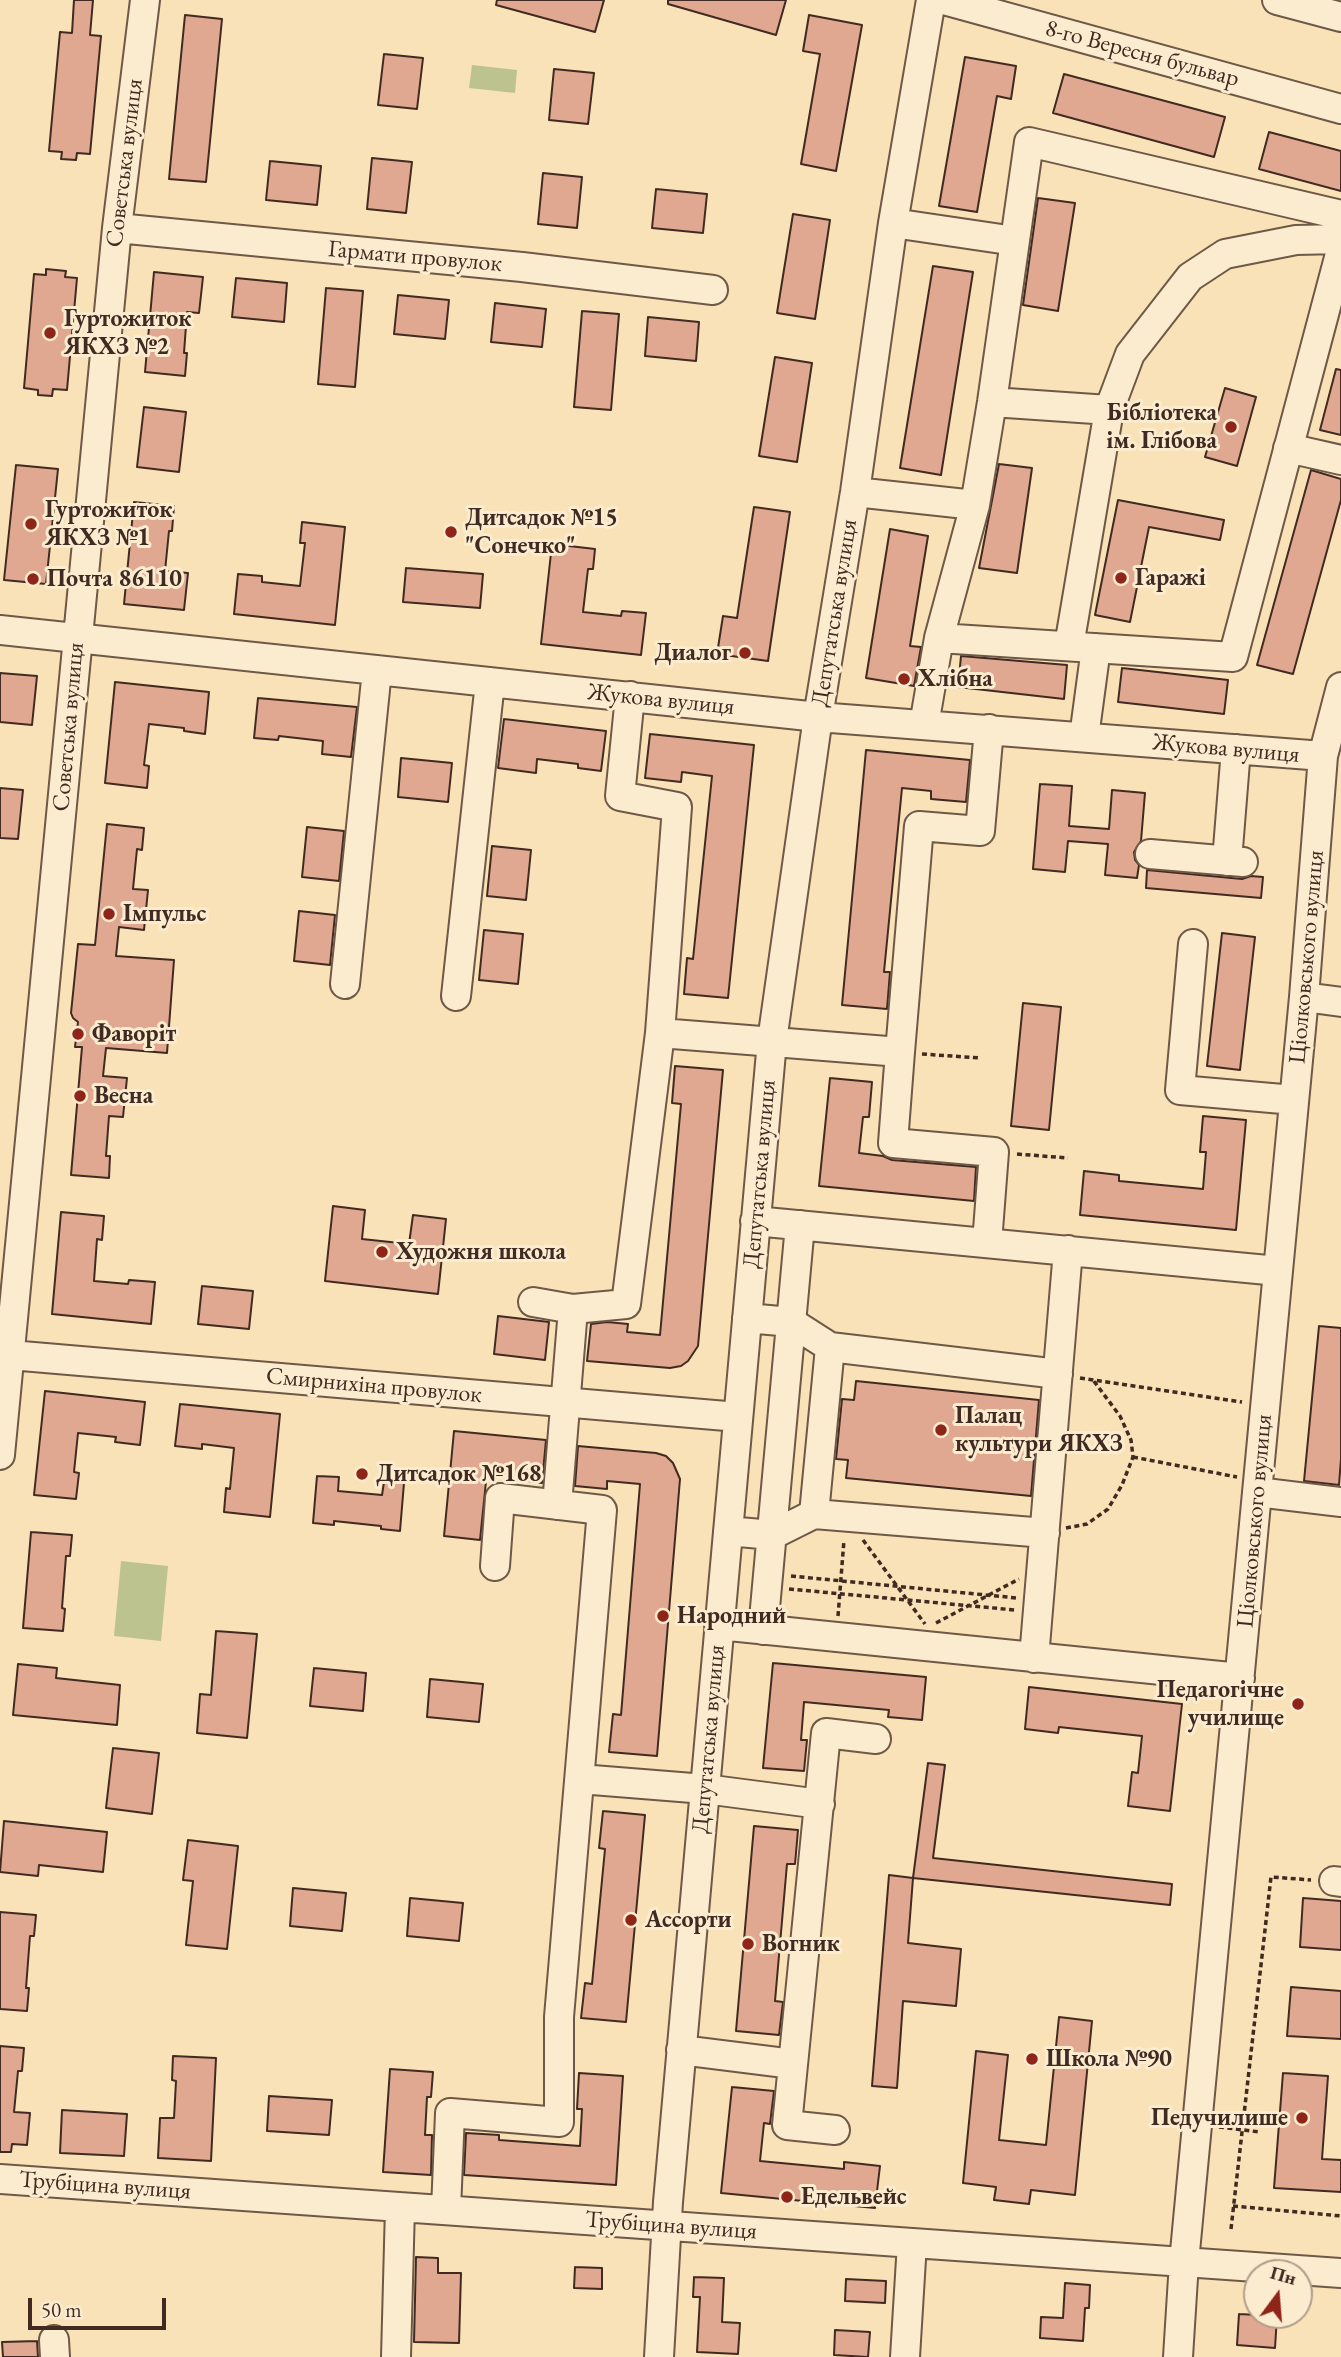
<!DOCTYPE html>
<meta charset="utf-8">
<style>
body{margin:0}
#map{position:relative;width:1341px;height:2357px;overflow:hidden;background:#f9e2b7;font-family:"EB Garamond",serif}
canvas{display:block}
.north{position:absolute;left:1243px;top:2259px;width:70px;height:70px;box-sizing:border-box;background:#fbecd0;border:2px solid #b09e8a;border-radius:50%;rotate:16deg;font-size:19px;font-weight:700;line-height:28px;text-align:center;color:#402a21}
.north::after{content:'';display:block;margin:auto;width:24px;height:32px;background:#8f2418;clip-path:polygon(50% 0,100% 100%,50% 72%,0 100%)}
.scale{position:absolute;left:28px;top:2298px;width:138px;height:32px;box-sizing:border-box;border:4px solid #402a21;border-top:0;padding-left:9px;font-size:21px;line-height:24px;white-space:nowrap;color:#402a21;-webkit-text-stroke:5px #fbecd0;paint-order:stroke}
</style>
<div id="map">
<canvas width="1341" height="2357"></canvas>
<div class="north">Пн</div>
<div class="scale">50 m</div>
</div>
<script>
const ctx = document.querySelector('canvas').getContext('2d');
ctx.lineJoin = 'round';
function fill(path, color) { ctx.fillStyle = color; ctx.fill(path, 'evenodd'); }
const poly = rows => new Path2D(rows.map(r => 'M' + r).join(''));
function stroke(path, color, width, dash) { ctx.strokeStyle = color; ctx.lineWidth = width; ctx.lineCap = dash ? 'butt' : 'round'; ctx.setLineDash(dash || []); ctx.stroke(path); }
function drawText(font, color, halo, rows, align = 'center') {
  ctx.font = font + ' "EB Garamond",serif'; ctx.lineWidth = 6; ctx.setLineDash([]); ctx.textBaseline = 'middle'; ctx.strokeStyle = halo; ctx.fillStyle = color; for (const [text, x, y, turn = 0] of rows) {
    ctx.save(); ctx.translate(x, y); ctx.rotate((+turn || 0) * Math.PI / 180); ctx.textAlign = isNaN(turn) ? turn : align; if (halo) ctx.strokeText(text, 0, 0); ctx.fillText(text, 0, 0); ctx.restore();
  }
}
const green = poly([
 [472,65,517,70,515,93,469,88],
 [121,1561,168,1566,161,1641,114,1636]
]);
const building = poly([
 [74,0,93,0,90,35,101,36,90,154,77,153,76,160,61,159,62,152,49,151,60,32,72,33,74,0],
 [497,0,604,0,595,32,496,5,497,0],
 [668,0,786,0,776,35,668,4,668,0],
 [185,15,222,19,206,182,169,179,185,15],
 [809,15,862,25,836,171,801,164,820,54,803,51,809,15],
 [384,54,423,58,417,109,378,105,384,54],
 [965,57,1016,66,1011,99,997,96,977,212,939,206,965,57],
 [554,69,594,73,588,124,549,120,554,69],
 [1064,74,1225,117,1214,157,1053,113,1064,74],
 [1269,132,1341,151,1341,191,1259,169,1269,132],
 [372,158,412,162,406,213,367,209,372,158],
 [270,161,321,166,317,205,266,200,270,161],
 [543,173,582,177,577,228,538,224,543,173],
 [656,189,707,194,703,233,652,228,656,189],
 [1038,198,1075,203,1058,311,1023,305,1038,198],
 [793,214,830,220,815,319,777,313,793,214],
 [933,266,973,272,941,475,900,468,933,266],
 [46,269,66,271,65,277,77,278,67,390,53,389,52,396,38,395,38,390,24,388,34,274,46,275,46,269],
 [154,272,203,277,199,313,187,312,184,353,187,353,185,376,145,372,154,272],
 [236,278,287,283,284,322,232,317,236,278],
 [326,288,363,291,355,387,318,384,326,288],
 [398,295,449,300,445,339,394,334,398,295],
 [495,303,546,309,542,347,491,342,495,303],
 [582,311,619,314,611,410,574,407,582,311],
 [648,317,699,322,696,361,645,356,648,317],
 [775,357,812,363,797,462,759,456,775,357],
 [1336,369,1341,370,1341,435,1320,430,1336,369],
 [1225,388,1256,397,1237,466,1205,457,1225,388],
 [144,407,186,412,179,472,137,467,144,407],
 [999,464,1032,468,1017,573,979,568,999,464],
 [16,465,58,469,46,584,4,580,16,465],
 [1311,470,1341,479,1341,500,1293,674,1257,665,1311,470],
 [1118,500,1224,520,1220,540,1149,527,1130,622,1095,615,1118,500],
 [134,502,174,506,172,531,169,531,165,571,188,573,184,610,124,604,134,502],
 [754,507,790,512,768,661,717,654,723,616,737,618,754,507],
 [302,522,345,527,335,625,234,614,238,574,262,576,262,582,300,586,305,543,300,543,302,522],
 [890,529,928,536,910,646,921,647,914,686,866,678,890,529],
 [552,544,595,549,593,569,588,569,583,612,621,616,622,611,646,613,641,655,541,644,552,544],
 [406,568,483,574,480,608,403,602,406,568],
 [961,656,1067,665,1064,699,958,687,961,656],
 [1122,668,1228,680,1224,714,1118,702,1122,668],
 [0,673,37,676,32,725,0,722,0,673],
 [115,682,209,692,205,734,184,731,184,728,149,724,144,765,149,766,147,788,105,783,115,682],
 [258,698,357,707,351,757,322,754,323,741,279,736,278,740,254,738,258,698],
 [504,719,606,731,601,771,578,768,578,764,537,759,536,773,498,768,504,719],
 [650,734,754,745,728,998,684,994,687,958,693,959,712,776,682,772,681,782,645,778,650,734],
 [866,750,970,760,966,802,931,799,931,791,902,788,884,972,890,972,887,1009,842,1005,866,750],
 [401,758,452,763,448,802,398,797,401,758],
 [1040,784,1072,786,1069,826,1109,829,1112,790,1145,793,1141,841,1134,852,1135,860,1139,865,1137,878,1105,875,1108,844,1068,841,1065,872,1033,869,1040,784],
 [0,788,23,790,18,839,0,838,0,788],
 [107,824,144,828,142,850,137,849,133,889,148,890,144,930,119,927,116,956,174,960,167,1053,106,1048,103,1076,127,1078,123,1117,109,1116,106,1156,110,1156,109,1178,71,1175,82,1047,75,1047,78,1022,73,1018,71,1013,78,944,95,945,107,824],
 [307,827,344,831,339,881,302,877,307,827],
 [492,846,531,850,526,900,487,896,492,846],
 [1147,870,1242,879,1251,876,1263,877,1261,898,1146,888,1147,870],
 [299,911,335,915,330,965,294,961,299,911],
 [484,930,523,934,518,984,479,980,484,930],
 [1222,933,1255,937,1240,1070,1207,1066,1222,933],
 [1023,1003,1061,1007,1049,1130,1011,1126,1023,1003],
 [675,1066,723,1070,698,1346,688,1361,681,1366,670,1368,587,1361,591,1324,607,1322,628,1324,627,1332,660,1335,681,1104,672,1103,675,1066],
 [830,1078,872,1082,869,1117,863,1117,859,1153,883,1156,892,1160,976,1167,974,1201,819,1186,830,1078],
 [1203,1116,1246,1120,1236,1230,1080,1215,1084,1171,1119,1175,1119,1181,1203,1189,1206,1152,1200,1152,1203,1116],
 [333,1206,365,1210,362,1239,409,1244,413,1215,446,1219,438,1294,325,1281,333,1206],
 [61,1212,104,1216,102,1240,97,1239,94,1281,128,1284,129,1280,155,1282,151,1324,52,1314,61,1212],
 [202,1286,253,1291,249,1329,198,1324,202,1286],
 [498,1316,549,1322,545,1360,494,1354,498,1316],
 [1319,1326,1341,1328,1341,1459,1339,1485,1304,1481,1319,1326],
 [856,1381,1039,1400,1031,1496,846,1478,848,1460,836,1459,842,1399,854,1400,856,1381],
 [45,1391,145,1402,140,1445,115,1442,116,1437,78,1433,74,1472,79,1473,76,1499,34,1495,45,1391],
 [180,1404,280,1414,270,1517,224,1512,226,1488,230,1489,234,1448,202,1444,202,1449,175,1446,180,1404],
 [454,1431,546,1440,542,1483,521,1480,521,1476,487,1472,480,1540,444,1536,454,1431],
 [578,1446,656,1453,666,1456,673,1463,680,1479,657,1756,609,1752,613,1714,621,1715,640,1484,607,1481,607,1489,575,1486,578,1446],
 [317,1476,339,1477,338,1491,382,1495,384,1482,404,1483,400,1531,381,1529,381,1526,334,1521,334,1525,313,1523,317,1476],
 [31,1532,72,1535,70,1556,66,1556,62,1608,65,1609,63,1631,23,1628,31,1532],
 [216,1631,257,1634,247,1738,197,1733,200,1694,211,1695,216,1631],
 [773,1663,926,1677,922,1720,888,1717,889,1710,804,1702,801,1740,807,1740,804,1771,763,1768,773,1663],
 [18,1664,57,1668,56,1678,120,1685,117,1725,13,1715,18,1664],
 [314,1668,366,1673,363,1711,310,1706,314,1668],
 [430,1679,483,1684,479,1722,427,1717,430,1679],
 [1029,1687,1182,1704,1170,1811,1128,1806,1132,1772,1138,1773,1142,1736,1059,1727,1058,1733,1025,1729,1029,1687],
 [113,1748,159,1753,152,1814,106,1808,113,1748],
 [928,1763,945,1765,933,1858,1172,1884,1170,1905,913,1878,928,1763],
 [603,1811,645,1815,626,2022,581,2018,585,1983,592,1984,605,1849,599,1848,603,1811],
 [4,1821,107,1832,103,1872,39,1865,38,1876,0,1872,4,1821],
 [754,1826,798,1830,795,1864,787,1864,775,2001,783,2002,779,2035,736,2031,754,1826],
 [188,1840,238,1846,227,1949,186,1945,193,1881,183,1880,188,1840],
 [889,1875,913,1878,908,1943,961,1949,956,2006,903,2001,897,2088,872,2086,889,1875],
 [293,1888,346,1893,342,1931,290,1926,293,1888],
 [410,1898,463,1903,459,1941,407,1936,410,1898],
 [1303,1898,1341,1901,1341,1950,1300,1947,1303,1898],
 [0,1912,36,1915,34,1936,30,1936,26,1988,29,1988,27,2011,0,2009,0,1912],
 [1291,1987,1341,1991,1341,2039,1287,2036,1291,1987],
 [1059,2017,1092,2021,1075,2195,1031,2190,1029,2204,994,2200,996,2187,963,2183,976,2051,1008,2055,999,2140,1046,2145,1059,2017],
 [0,2046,24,2048,22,2071,18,2071,14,2112,30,2113,27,2145,12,2144,11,2152,0,2152,0,2046],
 [173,2056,216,2058,211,2161,158,2158,160,2118,174,2118,176,2081,172,2080,173,2056],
 [390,2069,433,2072,431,2097,427,2097,425,2135,432,2135,431,2175,383,2172,390,2069],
 [579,2073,623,2076,616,2185,464,2175,466,2133,499,2135,499,2140,580,2146,582,2109,577,2109,579,2073],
 [1283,2073,1328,2076,1322,2159,1341,2160,1341,2192,1274,2188,1283,2073],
 [732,2087,774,2091,770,2124,764,2123,760,2161,844,2169,844,2162,880,2166,875,2208,721,2193,732,2087],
 [269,2096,332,2100,329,2135,267,2131,269,2096],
 [62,2110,127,2114,124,2156,60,2153,62,2110],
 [416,2257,438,2258,438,2273,461,2273,459,2343,414,2342,416,2257],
 [575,2267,602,2268,602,2289,574,2288,575,2267],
 [694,2277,724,2278,722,2322,740,2323,738,2354,697,2352,700,2297,693,2297,694,2277],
 [846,2279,886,2281,885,2303,845,2301,846,2279],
 [1065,2283,1090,2285,1089,2308,1085,2308,1083,2341,1040,2338,1041,2317,1063,2318,1065,2283],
 [1239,2314,1277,2316,1275,2348,1237,2345,1239,2314],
 [835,2330,870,2332,868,2357,834,2355,835,2330],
 [37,2341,38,2357,3,2357,2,2342,37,2341]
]);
const path = poly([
 [922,1054,980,1058],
 [1017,1154,1068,1158],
 [1080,1378,1242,1402],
 [1133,1457,1237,1477],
 [1066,1528,1087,1524,1108,1509,1122,1485,1133,1457,1131,1440,1120,1416,1093,1380],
 [863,1540,925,1624],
 [791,1576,1017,1598],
 [789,1589,1015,1610],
 [838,1616,844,1540],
 [936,1623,1019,1579],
 [1219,2127,1260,2132],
 [1233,2206,1341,2216],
 [1231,2229,1271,1877,1311,1880]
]);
const minor = poly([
 [944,0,1341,109],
 [1277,0,1341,17],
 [893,223,1015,241],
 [117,228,522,267,713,290],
 [992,402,1109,410,1130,354,1190,277,1225,254,1296,240,1341,239],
 [1288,448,1341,460],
 [855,492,975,505],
 [0,630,818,717,1323,756],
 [939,638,1233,657,1341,250],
 [1069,646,1109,410],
 [924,725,939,638,975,505,992,402,1029,142,1341,215],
 [1084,737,1096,648],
 [1150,854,1243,862],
 [1227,861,1236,749],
 [1193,944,1180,1090,1294,1100],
 [345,984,377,670],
 [456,996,490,682],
 [1304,997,1341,1002],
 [660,1033,900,1052,919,826,980,831,989,729],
 [900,1052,893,1143,994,1152,987,1243],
 [755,1221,1278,1271],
 [533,1302,573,1309,626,1304,660,1033,677,807,620,796,630,696],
 [747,1318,791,1322,830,1347,1058,1374],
 [10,1355,738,1417],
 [0,1455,117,228,145,0],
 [1257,1492,1341,1502],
 [557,1505,573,1309],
 [814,1514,830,1347],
 [728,1531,772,1535,814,1514,1045,1533],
 [719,1625,1240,1678],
 [763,1630,800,1225],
 [1034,1658,1068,1250],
 [580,1779,705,1789,820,1804],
 [1334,1881,1341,1882],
 [681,2050,793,2064],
 [835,2130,787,2125,826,1733,876,1739],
 [0,2179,1341,2273],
 [446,2210,450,2113,559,2122,559,2017,602,1510,500,1498,495,1566],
 [54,2340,55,2357],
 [396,2357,400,2207],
 [659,2357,668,2202,772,1041,818,717,855,492,893,223,931,0],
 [905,2357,912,2243],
 [1178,2357,1184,2262,1304,997,1323,756,1341,687]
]);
const markers = [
 [50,333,7,"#8f2418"],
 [1231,427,7,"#8f2418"],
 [31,524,7,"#8f2418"],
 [451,532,7,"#8f2418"],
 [1121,578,7,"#8f2418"],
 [33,579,7,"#8f2418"],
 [745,653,7,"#8f2418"],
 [904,679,7,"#8f2418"],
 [109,914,7,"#8f2418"],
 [78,1034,7,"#8f2418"],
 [80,1096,7,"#8f2418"],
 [382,1252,7,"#8f2418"],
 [941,1430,7,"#8f2418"],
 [362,1474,7,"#8f2418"],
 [663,1616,7,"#8f2418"],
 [1298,1704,7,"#8f2418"],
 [631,1920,7,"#8f2418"],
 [748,1944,7,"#8f2418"],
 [1032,2059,7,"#8f2418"],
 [1302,2118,7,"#8f2418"],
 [787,2197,7,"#8f2418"]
];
const streetNames = [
 ["8-го Вересня бульвар",1142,54,15],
 ["Советська вулиця",125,163,-83],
 ["Гармати провулок",415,257,5],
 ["Депутатська вулиця",835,613,-81],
 ["Жукова вулиця",661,700,6],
 ["Советська вулиця",69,727,-85],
 ["Жукова вулиця",1226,749,5],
 ["Ціолковського вулиця",1307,957,-85],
 ["Депутатська вулиця",760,1174,-85],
 ["Смирнихіна провулок",374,1386,5],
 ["Ціолковського вулиця",1255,1521,-85],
 ["Депутатська вулиця",709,1739,-85],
 ["Трубіцина вулиця",105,2186,4],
 ["Трубіцина вулиця",671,2226,4]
];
const poiNames = [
 ["Гуртожиток",64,319],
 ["ЯКХЗ №2",64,347],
 ["Бібліотека",1217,413,"right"],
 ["ім. Глібова",1217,441,"right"],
 ["Гуртожиток",45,510],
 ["ЯКХЗ №1",45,538],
 ["Дитсадок №15",465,518],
 ["\"Сонечко\"",465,546],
 ["Гаражі",1135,578],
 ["Почта 86110",47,579],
 ["Диалог",731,653,"right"],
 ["Хлібна",918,679],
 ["Імпульс",123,914],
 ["Фаворіт",92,1034],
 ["Весна",94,1096],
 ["Художня школа",396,1252],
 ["Палац",955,1416],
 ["культури ЯКХЗ",955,1444],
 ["Дитсадок №168",376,1474],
 ["Народний",677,1616],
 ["Педагогічне",1284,1690,"right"],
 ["училище",1284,1718,"right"],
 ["Ассорти",645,1920],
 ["Вогник",762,1944],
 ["Школа №90",1046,2059],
 ["Педучилише",1288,2118,"right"],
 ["Едельвейс",801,2197]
];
fill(green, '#bdc38f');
fill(building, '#e0a791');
stroke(building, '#402a21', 2);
stroke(minor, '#6e5846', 32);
stroke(path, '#402a21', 3.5, [5, 3.5]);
stroke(minor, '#fbecd0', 28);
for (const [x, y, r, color] of markers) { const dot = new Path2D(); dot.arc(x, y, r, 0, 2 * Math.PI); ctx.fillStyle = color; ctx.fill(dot); stroke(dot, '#fbecd0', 2.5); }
drawText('24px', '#402a21', '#fbecd0', streetNames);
drawText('bold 24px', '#402a21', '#fbecd0', poiNames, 'left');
</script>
